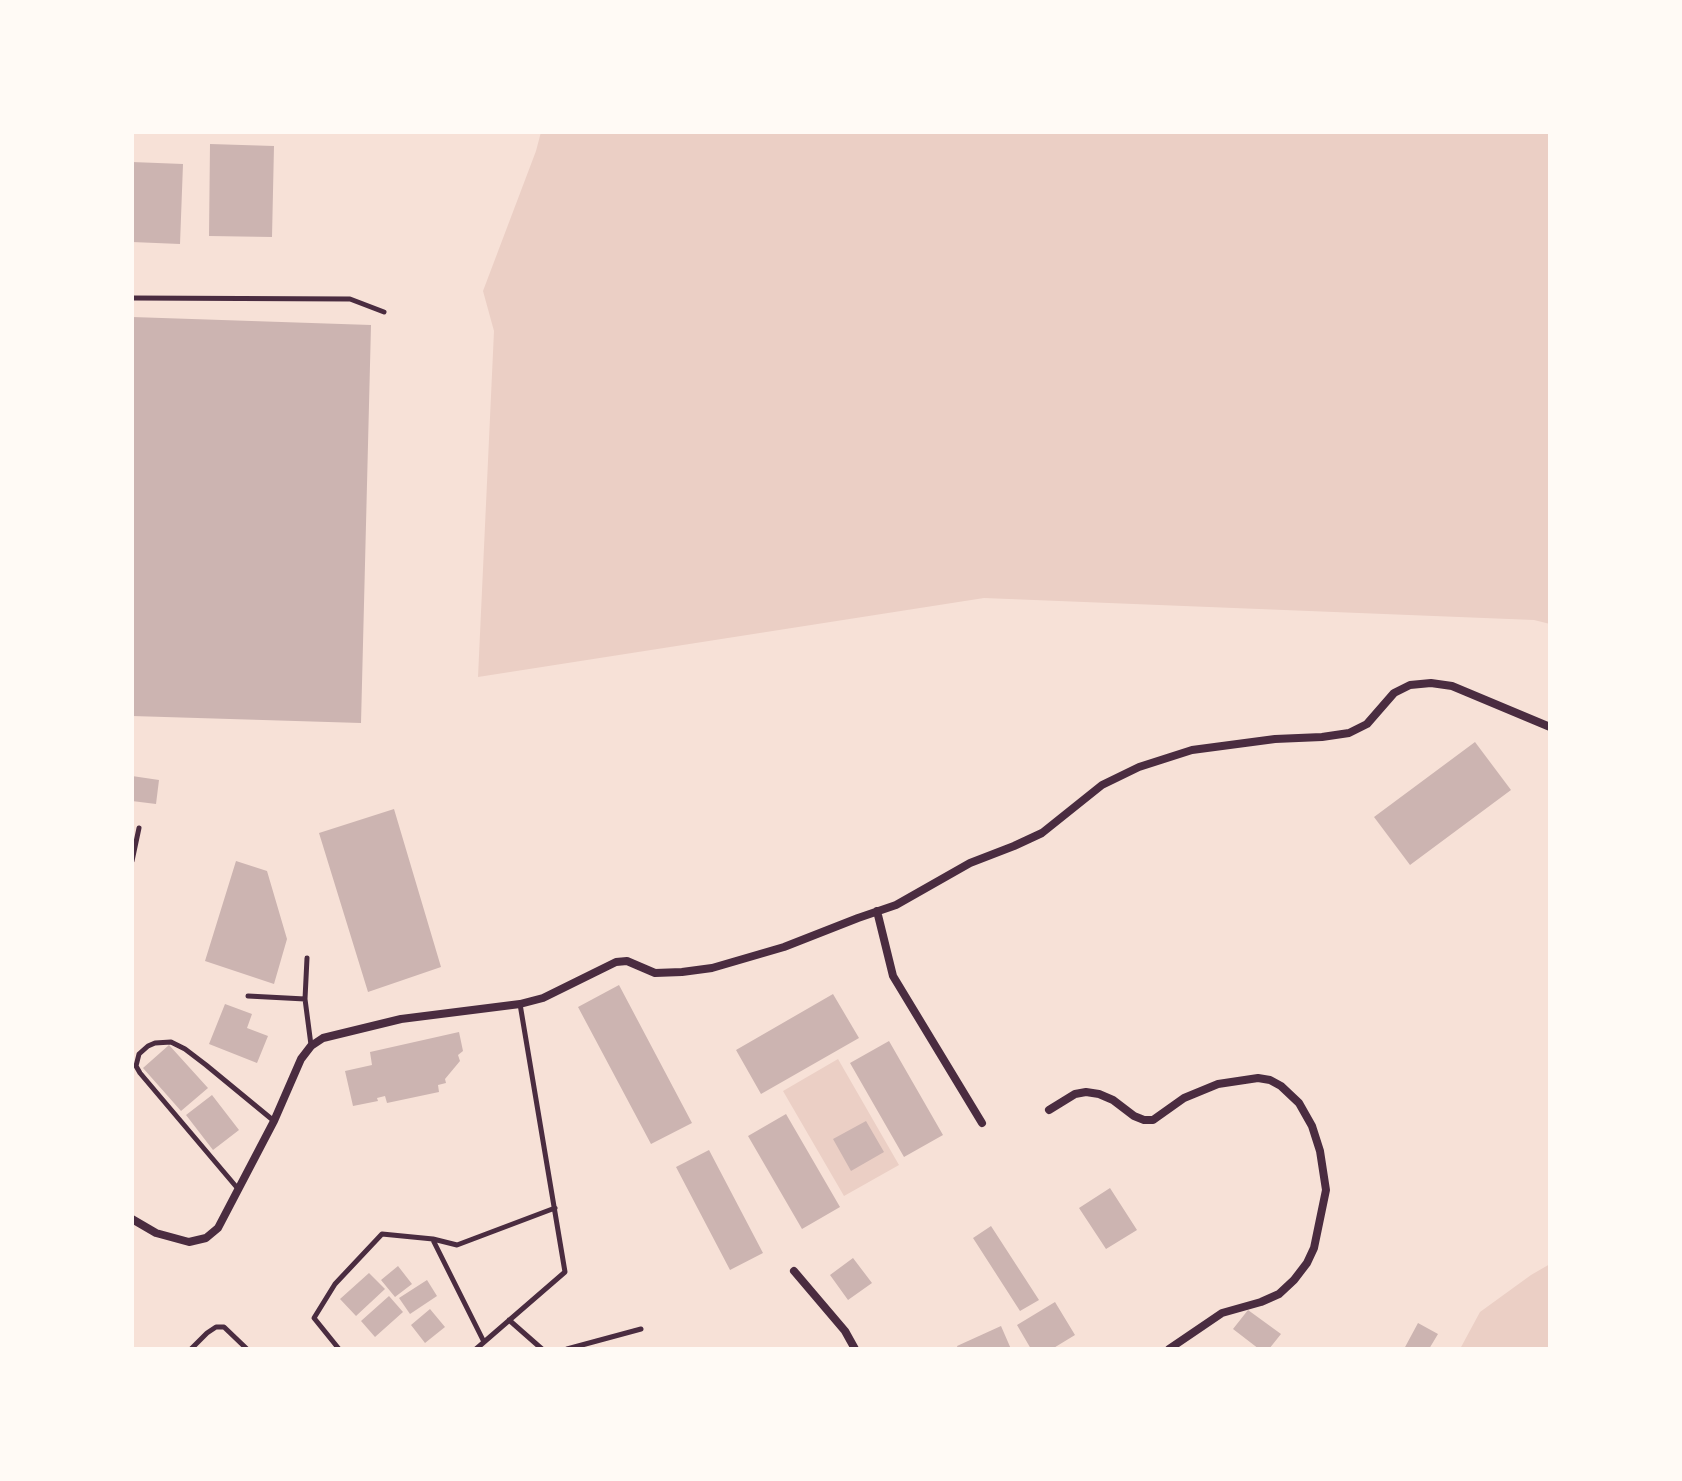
<!DOCTYPE html>
<style>
body{margin:0}
#map{position:relative;width:1682px;height:1481px;overflow:hidden;background:#f7e1d7;font-family:Signika,sans-serif}
canvas{display:block}
.frame{position:absolute;inset:0;border:134px solid #fffaf5;pointer-events:none}
</style>
<div id="map">
<canvas width="1682" height="1481"></canvas>
<div class="frame"></div>
</div>
<script>
const ctx = document.querySelector('canvas').getContext('2d');
ctx.lineJoin = 'round';
function fill(path, color) { ctx.fillStyle = color; ctx.fill(path, 'evenodd'); }
const poly = rows => new Path2D(rows.map(r => 'M' + r).join(''));
function stroke(path, color, width, dash) { ctx.strokeStyle = color; ctx.lineWidth = width; ctx.lineCap = dash ? 'butt' : 'round'; ctx.setLineDash(dash || []); ctx.stroke(path); }
const green = poly([
 [541,132,1550,132,1550,624,1534,620,984,598,478,677,494,331,483,291,536,151],
 [838,1059,899,1165,844,1196,783,1091],
 [1550,1264,1550,1349,1460,1349,1480,1312,1531,1275]
]);
const building = poly([
 [210,144,274,146,272,237,209,236],
 [132,162,183,164,180,244,132,242],
 [132,317,371,325,361,723,132,716],
 [1475,742,1511,790,1410,865,1374,817],
 [132,776,159,780,156,804,132,801],
 [394,809,441,967,368,992,319,833],
 [236,861,267,871,287,939,274,984,205,961],
 [619,985,692,1123,651,1144,578,1007],
 [833,994,859,1038,761,1094,736,1050],
 [225,1004,252,1014,247,1028,268,1036,257,1063,209,1044],
 [459,1032,463,1051,458,1055,460,1061,445,1079,446,1083,438,1085,439,1092,387,1103,385,1096,377,1098,378,1101,353,1106,345,1071,372,1065,370,1052],
 [889,1041,943,1135,904,1157,850,1063],
 [169,1045,208,1088,181,1111,143,1068],
 [212,1095,239,1130,213,1150,186,1115],
 [786,1114,840,1207,802,1229,748,1136],
 [866,1121,884,1152,851,1171,833,1139],
 [709,1150,763,1253,730,1270,676,1167],
 [1110,1188,1137,1230,1106,1249,1079,1208],
 [991,1226,1039,1300,1020,1311,973,1238],
 [853,1258,872,1283,848,1300,830,1275],
 [398,1266,412,1284,395,1297,381,1280],
 [369,1273,385,1289,356,1316,340,1299],
 [427,1280,437,1296,410,1314,399,1298],
 [389,1296,403,1312,375,1337,361,1321],
 [1055,1302,1075,1335,1052,1349,1031,1349,1017,1325],
 [430,1309,445,1327,425,1343,411,1325],
 [1248,1310,1281,1334,1269,1349,1259,1349,1233,1329],
 [1418,1323,1438,1334,1429,1349,1404,1349],
 [1001,1326,1011,1349,958,1349,957,1346]
]);
const service = poly([
 [132,298,350,299,384,312],
 [132,861,139,828],
 [307,958,305,999,311,1045],
 [248,996,305,999],
 [239,1190,140,1073,136,1066,139,1054,148,1046,155,1043,171,1042,185,1049,206,1065,274,1121],
 [433,1240,484,1342],
 [509,1320,542,1349],
 [191,1349,207,1333,216,1327,224,1327,247,1349],
 [339,1349,314,1318,335,1284,382,1234,433,1239,457,1245,555,1208],
 [476,1349,565,1272,520,1004],
 [567,1349,641,1329]
]);
const minor = poly([
 [877,911,893,976,982,1123],
 [1049,1110,1075,1094,1086,1092,1099,1094,1113,1100,1134,1116,1144,1120,1153,1120,1184,1098,1218,1084,1258,1078,1270,1080,1281,1086,1299,1103,1312,1126,1320,1151,1326,1190,1314,1248,1307,1263,1294,1280,1279,1294,1261,1302,1222,1313,1169,1349],
 [132,1219,156,1233,189,1242,206,1238,218,1228,274,1121,301,1059,311,1046,323,1038,401,1019,520,1004,543,998,616,962,627,961,655,973,682,972,712,968,784,947,858,918,896,905,970,863,1014,846,1042,833,1102,785,1139,767,1192,750,1275,739,1322,737,1349,733,1367,724,1394,693,1410,685,1431,683,1452,686,1550,727],
 [794,1271,845,1331,855,1349]
]);
fill(green, '#ebcfc5');
fill(building, '#ccb4b1');
stroke(service, '#4a2c40', 5);
stroke(minor, '#4a2c40', 8);
</script>
